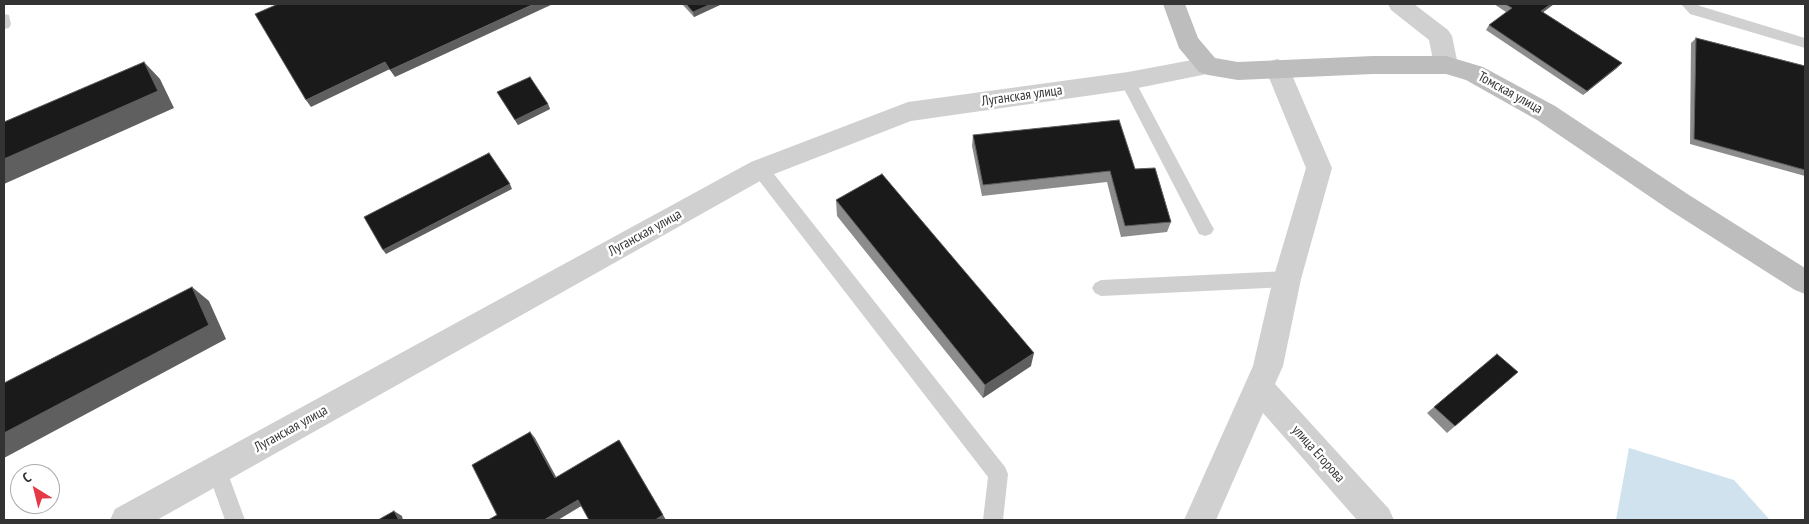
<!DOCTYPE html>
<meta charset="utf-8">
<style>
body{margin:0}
#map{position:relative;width:1809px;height:524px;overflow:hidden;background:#fff;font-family:"PT Sans Narrow",sans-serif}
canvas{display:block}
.frame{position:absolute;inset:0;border:5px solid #333;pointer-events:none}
.north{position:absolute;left:10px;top:464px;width:50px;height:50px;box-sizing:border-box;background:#fff;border:1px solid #adadad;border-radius:50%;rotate:324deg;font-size:14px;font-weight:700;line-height:20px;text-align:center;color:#333}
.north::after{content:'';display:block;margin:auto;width:18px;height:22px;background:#e63946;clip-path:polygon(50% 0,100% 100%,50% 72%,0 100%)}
</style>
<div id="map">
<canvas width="1809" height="524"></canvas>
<div class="frame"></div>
<div class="north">С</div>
</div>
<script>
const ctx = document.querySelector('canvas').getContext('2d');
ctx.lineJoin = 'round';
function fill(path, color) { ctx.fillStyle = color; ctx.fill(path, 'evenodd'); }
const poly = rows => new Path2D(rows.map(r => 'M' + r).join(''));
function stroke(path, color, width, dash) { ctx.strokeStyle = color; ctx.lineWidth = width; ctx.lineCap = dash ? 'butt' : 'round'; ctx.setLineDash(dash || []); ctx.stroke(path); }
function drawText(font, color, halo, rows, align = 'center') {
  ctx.font = font + ' "PT Sans Narrow",sans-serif'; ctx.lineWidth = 5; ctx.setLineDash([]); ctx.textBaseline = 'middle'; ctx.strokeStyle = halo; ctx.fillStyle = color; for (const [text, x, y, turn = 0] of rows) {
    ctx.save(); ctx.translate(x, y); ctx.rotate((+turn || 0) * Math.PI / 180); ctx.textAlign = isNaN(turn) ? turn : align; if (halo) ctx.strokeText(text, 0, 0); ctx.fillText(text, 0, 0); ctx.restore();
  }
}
const water = poly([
 [1629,448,1734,480,1770,520,1616,520]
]);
const lane = poly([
 [1681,4,1697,4,1700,6,1805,38,1805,48,1690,14,1681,4],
 [4,14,9,15,11,24,9,28,4,29,4,14],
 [1128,75,1133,77,1211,224,1214,229,1211,234,1205,236,1199,234,1120,81,1123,77,1128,75],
 [760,162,766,164,1005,467,1008,474,1003,520,983,520,988,477,754,174,752,169,754,164,760,162],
 [1287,271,1293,274,1296,279,1293,284,1287,287,1101,296,1095,293,1092,288,1095,283,1101,280,1287,271],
 [217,461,224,463,245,520,225,520,207,470,210,463,217,461]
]);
const street = poly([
 [1388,4,1414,4,1448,30,1452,36,1458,65,1455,71,1446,74,1437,71,1434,65,1429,40,1391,10,1388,4],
 [1208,57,1217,60,1220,66,1217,72,1128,90,911,121,769,176,157,520,110,520,115,509,751,162,908,102,1128,72,1208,57],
 [1277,59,1286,62,1289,68,1332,168,1301,279,1283,366,1275,384,1389,509,1394,520,1357,520,1263,413,1216,520,1184,520,1253,366,1273,279,1306,168,1265,68,1268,62,1277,59]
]);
const secondary = poly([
 [1163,4,1185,4,1198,38,1215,58,1238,62,1373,56,1446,56,1483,67,1555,106,1689,195,1805,268,1805,294,1795,290,1671,211,1537,120,1466,80,1446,74,1373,74,1238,80,1208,75,1199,72,1179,48,1163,4]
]);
const wall = poly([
 [682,4,722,4,694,17],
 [1494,4,1554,4,1543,12,1617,68,1583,95,1486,30,1489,25,1506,12],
 [1696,38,1805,66,1805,176,1690,144,1691,43],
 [497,92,548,104,550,109,518,125],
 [973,135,1135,169,1171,222,1167,232,1121,237,1107,182,982,196,972,146],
 [836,200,1031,366,983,398,837,216],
 [1518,372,1447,433,1427,413,1434,407]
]);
const shadedWall = poly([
 [534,4,553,4,395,77,390,70],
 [711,4,722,4,694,17,693,12],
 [1551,4,1554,4,1538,16,1541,11],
 [144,62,160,79,174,108,4,184,4,159],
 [385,62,390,69,311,107,306,100],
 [1622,63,1617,68,1583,95,1587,91],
 [548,104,550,109,518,125,515,120],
 [510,184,512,189,386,254,383,250],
 [192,287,209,301,226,339,4,458,4,433],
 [1034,353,1031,366,983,398,985,385],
 [530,432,535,438,560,484,555,478],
 [619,440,666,520,655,520],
 [578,500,583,505,558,520,544,520],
 [394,511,402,516,403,520,399,520]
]);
const building = poly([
 [278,4,534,4,390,70,385,62,306,100,255,14,278,4],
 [686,4,711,4,693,12,686,4],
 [1505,4,1551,4,1541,11,1622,63,1587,91,1489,25,1512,8,1505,4],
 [1696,38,1805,66,1805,170,1694,139,1696,38],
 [144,62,158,91,4,159,4,122,144,62],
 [530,77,548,104,515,120,497,92,530,77],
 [1119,120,1135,169,1155,168,1171,222,1125,226,1110,171,983,185,973,135,1119,120],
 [489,153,510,184,383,250,364,217,489,153],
 [882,174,1034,353,985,385,836,200,882,174],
 [192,287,209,325,4,433,4,383,192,287],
 [1497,354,1518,372,1455,426,1434,407,1497,354],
 [530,432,555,478,619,440,663,515,655,520,589,520,578,500,544,520,488,520,497,515,472,465,530,432],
 [394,511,399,520,378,520,394,511]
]);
const streetNames = [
 ["Томская улица",1510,93,29],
 ["Луганская улица",1022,96,-8],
 ["Луганская улица",645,233,-29],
 ["Луганская улица",291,429,-29],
 ["улица Егорова",1318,454,48]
];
fill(water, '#cfe2ee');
fill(lane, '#d0d0d0');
fill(street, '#d0d0d0');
fill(secondary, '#bdbdbd');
fill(wall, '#8c8c8c');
fill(shadedWall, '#5f5f5f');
fill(building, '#1a1a1a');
stroke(building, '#5f5f5f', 1);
drawText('14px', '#333', '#fff', streetNames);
</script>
